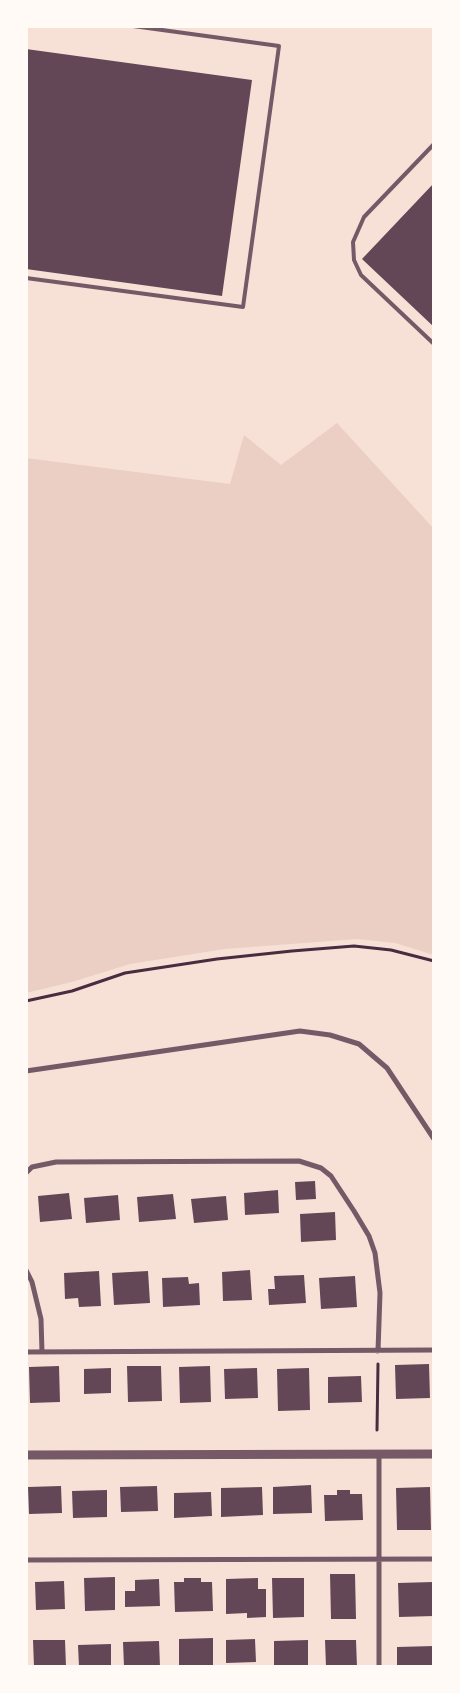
<!DOCTYPE html>
<style>
body{margin:0}
#map{position:relative;width:460px;height:1693px;overflow:hidden;background:#f7e1d7;font-family:Lato,sans-serif}
canvas{display:block}
.frame{position:absolute;inset:0;border:28px solid #fffaf5;pointer-events:none}
</style>
<div id="map">
<canvas width="460" height="1693"></canvas>
<div class="frame"></div>
</div>
<script>
const ctx = document.querySelector('canvas').getContext('2d');
ctx.lineJoin = 'round';
function fill(path, color) { ctx.fillStyle = color; ctx.fill(path, 'evenodd'); }
const poly = rows => new Path2D(rows.map(r => 'M' + r).join(''));
function stroke(path, color, width, dash) { ctx.strokeStyle = color; ctx.lineWidth = width; ctx.lineCap = dash ? 'butt' : 'round'; ctx.setLineDash(dash || []); ctx.stroke(path); }
const green = poly([
 [337,423,434,529,434,955,395,943,357,939,225,949,130,964,72,982,26,993,26,458,230,484,244,435,281,465]
]);
const building = poly([
 [26,49,252,80,222,296,26,269],
 [434,183,434,327,362,259],
 [315,1181,316,1199,296,1200,295,1182],
 [278,1190,279,1213,245,1215,244,1193],
 [69,1193,72,1219,40,1222,38,1196],
 [173,1194,176,1219,139,1222,137,1197],
 [118,1195,120,1220,86,1223,84,1198],
 [226,1196,228,1220,194,1223,191,1199],
 [335,1212,336,1240,301,1242,300,1214],
 [250,1270,252,1300,223,1301,222,1272],
 [99,1271,101,1306,79,1307,78,1298,65,1299,64,1273],
 [148,1271,150,1303,114,1305,112,1273],
 [304,1275,306,1303,269,1305,268,1289,275,1289,274,1276],
 [355,1276,357,1307,321,1309,319,1278],
 [188,1277,189,1284,199,1283,200,1305,163,1307,162,1278],
 [429,1364,430,1398,396,1399,395,1365],
 [59,1366,60,1402,30,1403,29,1367],
 [127,1366,161,1366,162,1401,128,1402],
 [210,1366,211,1402,180,1403,179,1367],
 [111,1368,111,1393,84,1394,84,1369],
 [257,1368,258,1398,225,1399,224,1369],
 [309,1368,310,1410,278,1411,277,1369],
 [361,1376,362,1402,328,1403,328,1377],
 [311,1485,312,1513,273,1514,273,1487],
 [61,1486,62,1513,29,1514,28,1487],
 [157,1486,158,1511,121,1512,120,1487],
 [262,1487,263,1515,221,1517,221,1488],
 [430,1487,431,1530,397,1530,396,1488],
 [107,1490,107,1517,73,1518,72,1491],
 [337,1490,350,1490,350,1494,362,1494,363,1520,325,1521,324,1495,337,1495],
 [211,1492,212,1516,174,1518,174,1493],
 [330,1574,355,1574,356,1619,331,1619],
 [115,1577,115,1610,85,1611,84,1578],
 [184,1578,201,1578,201,1582,212,1582,213,1611,175,1612,174,1582,184,1582],
 [258,1578,258,1589,266,1589,266,1617,247,1618,247,1613,226,1614,226,1579],
 [272,1578,304,1578,304,1617,273,1618],
 [159,1579,160,1606,125,1607,125,1591,135,1591,135,1580],
 [64,1581,65,1609,36,1610,35,1582],
 [433,1582,434,1616,399,1617,398,1583],
 [213,1638,213,1667,179,1667,179,1639],
 [255,1639,256,1662,226,1663,226,1640],
 [33,1640,65,1640,66,1667,34,1667],
 [308,1640,308,1667,274,1667,274,1641],
 [325,1640,356,1640,357,1667,326,1667],
 [159,1641,160,1667,124,1667,123,1642],
 [111,1644,111,1667,79,1667,78,1645],
 [434,1646,434,1667,397,1667,397,1647]
]);
const path = poly([
 [26,1001,72,991,125,973,217,959,292,951,354,946,391,950,434,961],
 [377,1430,378,1364]
]);
const service = poly([
 [434,144,364,217,353,242,354,260,361,275,434,344],
 [26,278,243,307,279,46,133,26]
]);
const minor = poly([
 [26,1071,300,1031,330,1035,359,1044,387,1068,434,1139],
 [26,1173,32,1167,56,1162,299,1161,321,1168,331,1176,354,1211,369,1236,375,1253,380,1293,378,1351],
 [26,1270,32,1282,41,1319,42,1352],
 [26,1352,434,1350],
 [26,1560,434,1559],
 [379,1667,379,1454]
]);
const tertiary = poly([
 [26,1455,434,1454]
]);
fill(green, '#ebcfc5');
fill(building, '#644757');
stroke(path, '#4a2c40', 3);
stroke(service, '#755966', 4);
stroke(minor, '#755966', 5);
stroke(tertiary, '#755966', 9);
</script>
